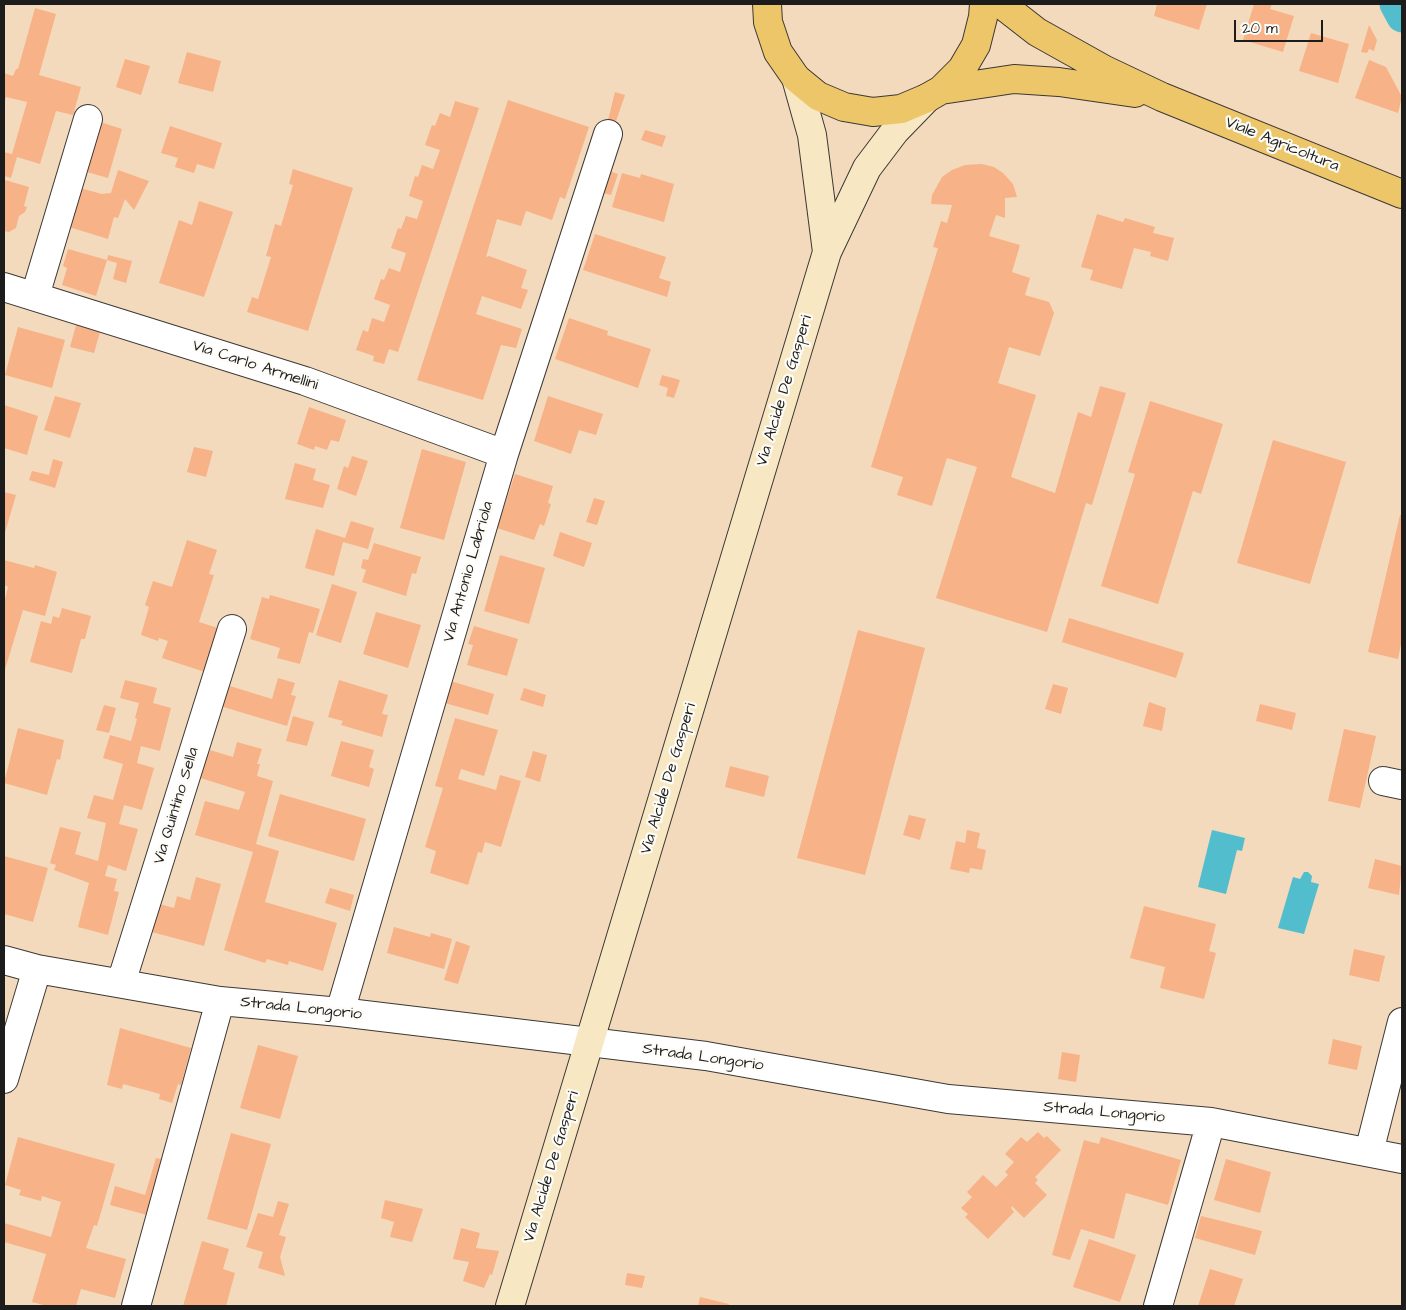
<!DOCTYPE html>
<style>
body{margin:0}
#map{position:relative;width:1406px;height:1310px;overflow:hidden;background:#f4dabd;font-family:"Architects Daughter",sans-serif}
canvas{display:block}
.frame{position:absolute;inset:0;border:5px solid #1c1c1c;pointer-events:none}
.scale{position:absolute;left:1234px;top:20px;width:89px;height:22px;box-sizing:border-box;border:2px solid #1c1c1c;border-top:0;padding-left:6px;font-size:15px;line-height:18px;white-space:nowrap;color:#1c1c1c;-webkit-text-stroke:4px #fdfcf7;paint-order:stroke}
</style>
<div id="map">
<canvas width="1406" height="1310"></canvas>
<div class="frame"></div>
<div class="scale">20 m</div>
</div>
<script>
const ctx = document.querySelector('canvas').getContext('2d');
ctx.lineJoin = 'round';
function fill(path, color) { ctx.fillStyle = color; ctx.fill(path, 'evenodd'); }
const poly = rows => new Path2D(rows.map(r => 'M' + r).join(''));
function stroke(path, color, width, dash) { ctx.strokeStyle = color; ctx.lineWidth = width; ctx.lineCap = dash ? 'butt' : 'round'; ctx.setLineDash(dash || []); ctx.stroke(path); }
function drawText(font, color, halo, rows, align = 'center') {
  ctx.font = font + ' "Architects Daughter",sans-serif'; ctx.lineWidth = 4.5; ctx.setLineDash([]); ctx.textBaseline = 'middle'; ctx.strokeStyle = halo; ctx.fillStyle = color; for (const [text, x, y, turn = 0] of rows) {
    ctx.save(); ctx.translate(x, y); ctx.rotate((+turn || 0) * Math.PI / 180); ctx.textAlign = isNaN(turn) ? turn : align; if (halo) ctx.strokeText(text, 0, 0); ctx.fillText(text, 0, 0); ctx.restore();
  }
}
const water = poly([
 [1212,830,1245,838,1242,851,1237,850,1226,894,1198,887],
 [1304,872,1308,872,1312,876,1311,882,1319,884,1304,934,1278,928,1293,877,1300,879]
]);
const canal = poly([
 [1395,4,1402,17]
]);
const building = poly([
 [1157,4,1207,4,1199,30,1154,16],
 [1254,4,1272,4,1270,9,1294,16,1283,52,1243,40],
 [35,8,56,14,39,75,81,87,73,115,56,111,40,164,17,157,11,178,4,176,4,152,12,154,27,102,6,97,4,103,4,73,13,76,16,69,18,69],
 [1369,25,1377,40,1374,51,1369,49,1367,53,1361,52],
 [1311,33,1349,44,1338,83,1299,71],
 [187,52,221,61,213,92,178,83],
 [125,59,150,66,141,95,116,87],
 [1369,60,1386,67,1402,97,1398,113,1355,98],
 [615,92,625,95,613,130,606,128],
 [508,100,589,127,565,199,560,197,552,220,526,211,521,226,497,219,486,257,489,256,527,270,521,288,528,290,521,309,482,296,476,314,522,329,516,348,501,345,483,400,417,380],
 [455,101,479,108,398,352,389,349,384,364,373,361,374,356,356,350,363,330,368,332,372,318,384,322,390,305,374,299,381,279,384,280,389,268,400,272,406,253,391,248,398,228,401,229,406,216,417,219,423,201,409,196,415,176,418,177,422,165,433,169,440,150,425,145,432,125,435,126,440,113,450,117],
 [100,122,122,129,108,178,87,172],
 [170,126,222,143,214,169,197,164,194,173,175,167,178,158,161,153],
 [645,130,666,136,662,147,641,140],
 [982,164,994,167,1003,173,1013,184,1017,197,1005,198,1005,218,996,215,989,236,1020,245,1012,272,1030,278,1025,295,1049,302,1054,313,1040,356,1009,347,998,383,1036,395,1011,477,1055,493,1078,412,1091,417,1100,386,1126,393,1092,505,1086,503,1047,632,936,598,977,467,947,458,932,506,897,495,903,477,871,467,938,248,933,247,941,221,947,223,952,205,931,204,932,195,942,177,952,170,965,165],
 [293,169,353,188,308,331,247,312,252,297,258,299,271,257,266,256,275,224,281,226,293,185,289,184],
 [118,170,149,181,134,210,125,199,118,218,114,217,108,239,69,227,80,188,102,194,111,193],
 [606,170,618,174,611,195,599,192],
 [622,173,640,178,641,174,674,184,664,222,612,207],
 [5,180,29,187,24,206,27,207,25,212,19,216,16,228,9,232,4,231],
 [199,201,233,212,204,297,159,283,179,220,192,225],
 [1097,214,1123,222,1125,218,1155,227,1153,233,1174,238,1168,261,1150,256,1151,252,1134,248,1122,289,1090,280,1093,270,1081,267],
 [595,234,666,257,659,278,671,282,667,297,583,270],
 [68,249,107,260,108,255,132,261,126,283,113,279,117,263,107,260,96,296,62,285,67,268,63,266],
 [78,318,102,325,94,353,70,347],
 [569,318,608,331,607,335,651,349,638,388,555,359],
 [18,327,65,340,52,388,5,375],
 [662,375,680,380,674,398,666,396,668,388,659,385],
 [55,396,81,403,70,438,44,430],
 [548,396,603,414,596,435,579,430,571,454,534,441],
 [1150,401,1223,424,1201,494,1193,491,1158,604,1101,586,1135,474,1128,472],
 [4,405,38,416,27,455,4,448],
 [309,407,346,420,339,442,331,440,327,450,315,446,314,450,297,444],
 [1273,440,1346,462,1310,584,1237,563],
 [194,447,213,451,206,477,187,472],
 [422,449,466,462,444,540,400,528],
 [352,456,368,461,356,496,337,489,344,466,348,468],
 [53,459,63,462,55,488,29,480,32,471,49,475],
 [295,463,316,469,313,480,330,485,323,508,285,499],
 [515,474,553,486,548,503,551,504,544,526,540,524,534,540,497,528],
 [4,492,16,495,4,536],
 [594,498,605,501,597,525,586,522],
 [1400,515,1402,515,1402,639,1398,659,1368,652],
 [351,521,374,528,368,549,343,542,334,576,305,568,316,529,345,538],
 [560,532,592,543,584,567,553,556],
 [187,540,217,550,209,574,214,575,199,622,218,628,205,672,162,658,168,641,159,638,158,641,141,635,149,607,145,605,153,581,172,587],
 [374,543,421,557,416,574,412,573,406,596,362,582,366,570,361,568,363,559,368,560],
 [500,555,545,568,529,624,484,611],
 [4,560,34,568,35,565,57,572,45,616,23,610,4,673,4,603,8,587,4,585],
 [332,584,357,592,341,643,316,635],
 [270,595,320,609,313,633,309,632,300,664,277,658,280,648,250,639,262,597,269,599],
 [62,608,91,616,85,639,81,639,72,673,30,662,41,621,51,624,53,616,59,618],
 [376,612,421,625,408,668,363,654],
 [1069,618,1184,653,1176,678,1062,642],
 [474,626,518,639,507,676,467,665,473,645,468,644],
 [858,630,925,648,865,875,797,858],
 [278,678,295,683,291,695,296,696,287,726,220,706,217,682,272,699],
 [125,680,157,688,153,703,171,708,160,751,141,746,137,763,154,768,142,810,124,805,119,824,138,829,126,871,108,865,105,876,117,879,114,891,119,892,108,935,78,927,89,883,54,870,56,865,50,863,60,827,81,832,75,854,98,861,106,823,87,818,94,795,113,800,123,764,103,758,110,735,131,741,137,719,135,718,139,703,120,698],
 [339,680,388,695,382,714,388,715,382,737,341,725,343,721,328,717],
 [447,680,494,694,488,715,441,702],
 [1053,684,1068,688,1061,714,1045,709],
 [524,688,546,695,543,707,520,700],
 [1149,702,1166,708,1162,731,1143,726],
 [1260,704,1296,713,1292,730,1256,721],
 [104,705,116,708,109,733,96,730],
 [293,716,314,722,307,746,286,741],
 [455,718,498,730,484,776,461,769,458,779,496,790,500,775,521,781,501,847,485,842,482,853,478,852,468,885,430,873,436,851,425,847,443,788,435,786],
 [18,728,64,740,60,760,57,759,47,795,4,783],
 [1344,729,1376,736,1360,808,1328,801],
 [341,741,374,750,369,767,374,769,369,787,331,776],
 [237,742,262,749,257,764,260,764,257,776,273,781,256,844,279,851,265,902,337,923,323,971,289,961,288,965,267,959,265,963,224,950,253,852,195,835,205,801,239,810,245,792,191,775,198,750,209,754,210,750,233,757],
 [533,751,547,755,540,782,525,777],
 [730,766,769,776,764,797,725,787],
 [280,794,366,819,354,861,268,836],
 [909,815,926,819,920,840,903,835],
 [967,830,980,833,977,848,986,850,982,870,970,868,969,873,950,869,956,841,965,843],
 [4,856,48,868,33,922,4,914],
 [1375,859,1402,866,1399,895,1368,888],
 [196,877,221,884,204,946,148,931,156,903,174,908,177,896,190,900],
 [330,888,354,895,350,911,325,903],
 [1144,906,1216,924,1209,951,1216,953,1204,999,1160,988,1165,967,1130,958],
 [394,927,430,937,431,933,452,939,444,969,387,953],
 [456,941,470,946,458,984,444,980],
 [1354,949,1385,956,1379,982,1349,975],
 [120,1028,191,1048,181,1085,178,1084,172,1103,159,1099,160,1094,123,1084,122,1089,107,1085],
 [1333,1039,1362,1046,1357,1070,1328,1064],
 [258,1045,298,1056,280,1119,240,1108],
 [1062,1052,1080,1055,1076,1082,1058,1079],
 [1038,1132,1044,1138,1047,1136,1061,1150,1035,1177,1038,1180,1035,1183,1047,1195,1024,1218,1012,1206,1011,1208,1014,1212,988,1239,965,1217,968,1214,961,1208,972,1197,967,1192,983,1175,996,1187,1008,1175,1005,1172,1014,1162,1005,1154,1021,1137,1027,1142],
 [231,1133,271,1144,247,1230,207,1219],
 [18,1137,115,1164,97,1226,94,1225,86,1248,126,1259,115,1298,81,1289,76,1306,47,1306,32,1302,46,1254,4,1242,4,1223,51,1237,61,1202,42,1196,41,1201,19,1195,21,1190,5,1185],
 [1101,1137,1181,1160,1168,1205,1126,1193,1114,1239,1081,1229,1070,1260,1052,1255,1084,1140,1099,1144],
 [156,1158,168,1161,147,1215,110,1205,115,1186,145,1195],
 [1226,1159,1271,1172,1260,1213,1214,1200],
 [385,1200,423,1209,412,1242,390,1237,394,1222,381,1218],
 [278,1201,289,1204,279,1235,286,1237,280,1257,285,1276,258,1268,263,1252,246,1247,258,1213,273,1217],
 [1201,1216,1262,1231,1255,1255,1195,1238],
 [461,1228,480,1233,476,1248,499,1251,492,1275,490,1274,484,1288,463,1281,469,1262,453,1259],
 [1089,1239,1136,1255,1120,1302,1073,1287],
 [202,1241,229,1249,223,1269,235,1273,226,1306,183,1306],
 [1210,1269,1243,1279,1234,1306,1198,1306],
 [627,1273,645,1276,642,1288,625,1285],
 [700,1297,729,1304,728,1306,698,1306]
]);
const street = poly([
 [4,287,305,381,504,454],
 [35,296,88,119],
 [1383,781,1402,785],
 [4,960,37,969,220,1001,340,1012,706,1056,948,1099,1211,1122,1402,1159],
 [121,983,232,629],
 [340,1012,504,454,608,134],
 [4,1079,37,969],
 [1369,1152,1402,1022],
 [136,1306,220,1001],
 [1158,1306,1211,1122]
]);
const secondary = poly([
 [796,78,812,135,827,252],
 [510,1306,827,252,867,168,895,131,927,98]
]);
const primary = poly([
 [767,4,768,22,778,52,796,78,818,96,844,107,873,112,901,109,927,98,941,90,962,69,976,45,983,17,984,4],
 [1001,4,1037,32,1105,70,1162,97,1402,194],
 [941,90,1014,79,1059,82,1135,93]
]);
const streetNames = [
 ["Viale Agricoltura",1282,145,22],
 ["Via Carlo Armellini",255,366,18],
 ["Via Alcide De Gasperi",785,391,-73],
 ["Via Antonio Labriola",469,572,-74],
 ["Via Alcide De Gasperi",669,779,-73],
 ["Via Quintino Sella",177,806,-73],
 ["Strada Longorio",301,1009,6],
 ["Strada Longorio",703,1058,8],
 ["Strada Longorio",1104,1113,5],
 ["Via Alcide De Gasperi",552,1167,-73]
];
fill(water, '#52bdcd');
stroke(canal, '#52bdcd', 31);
fill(building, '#f7b287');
stroke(street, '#3c3834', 30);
stroke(secondary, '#3c3834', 30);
stroke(primary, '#3c3834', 30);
stroke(street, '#fff', 28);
stroke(secondary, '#f7e8c3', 28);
stroke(primary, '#ecc669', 28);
drawText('16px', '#1c1c1c', '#fdfcf7', streetNames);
</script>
